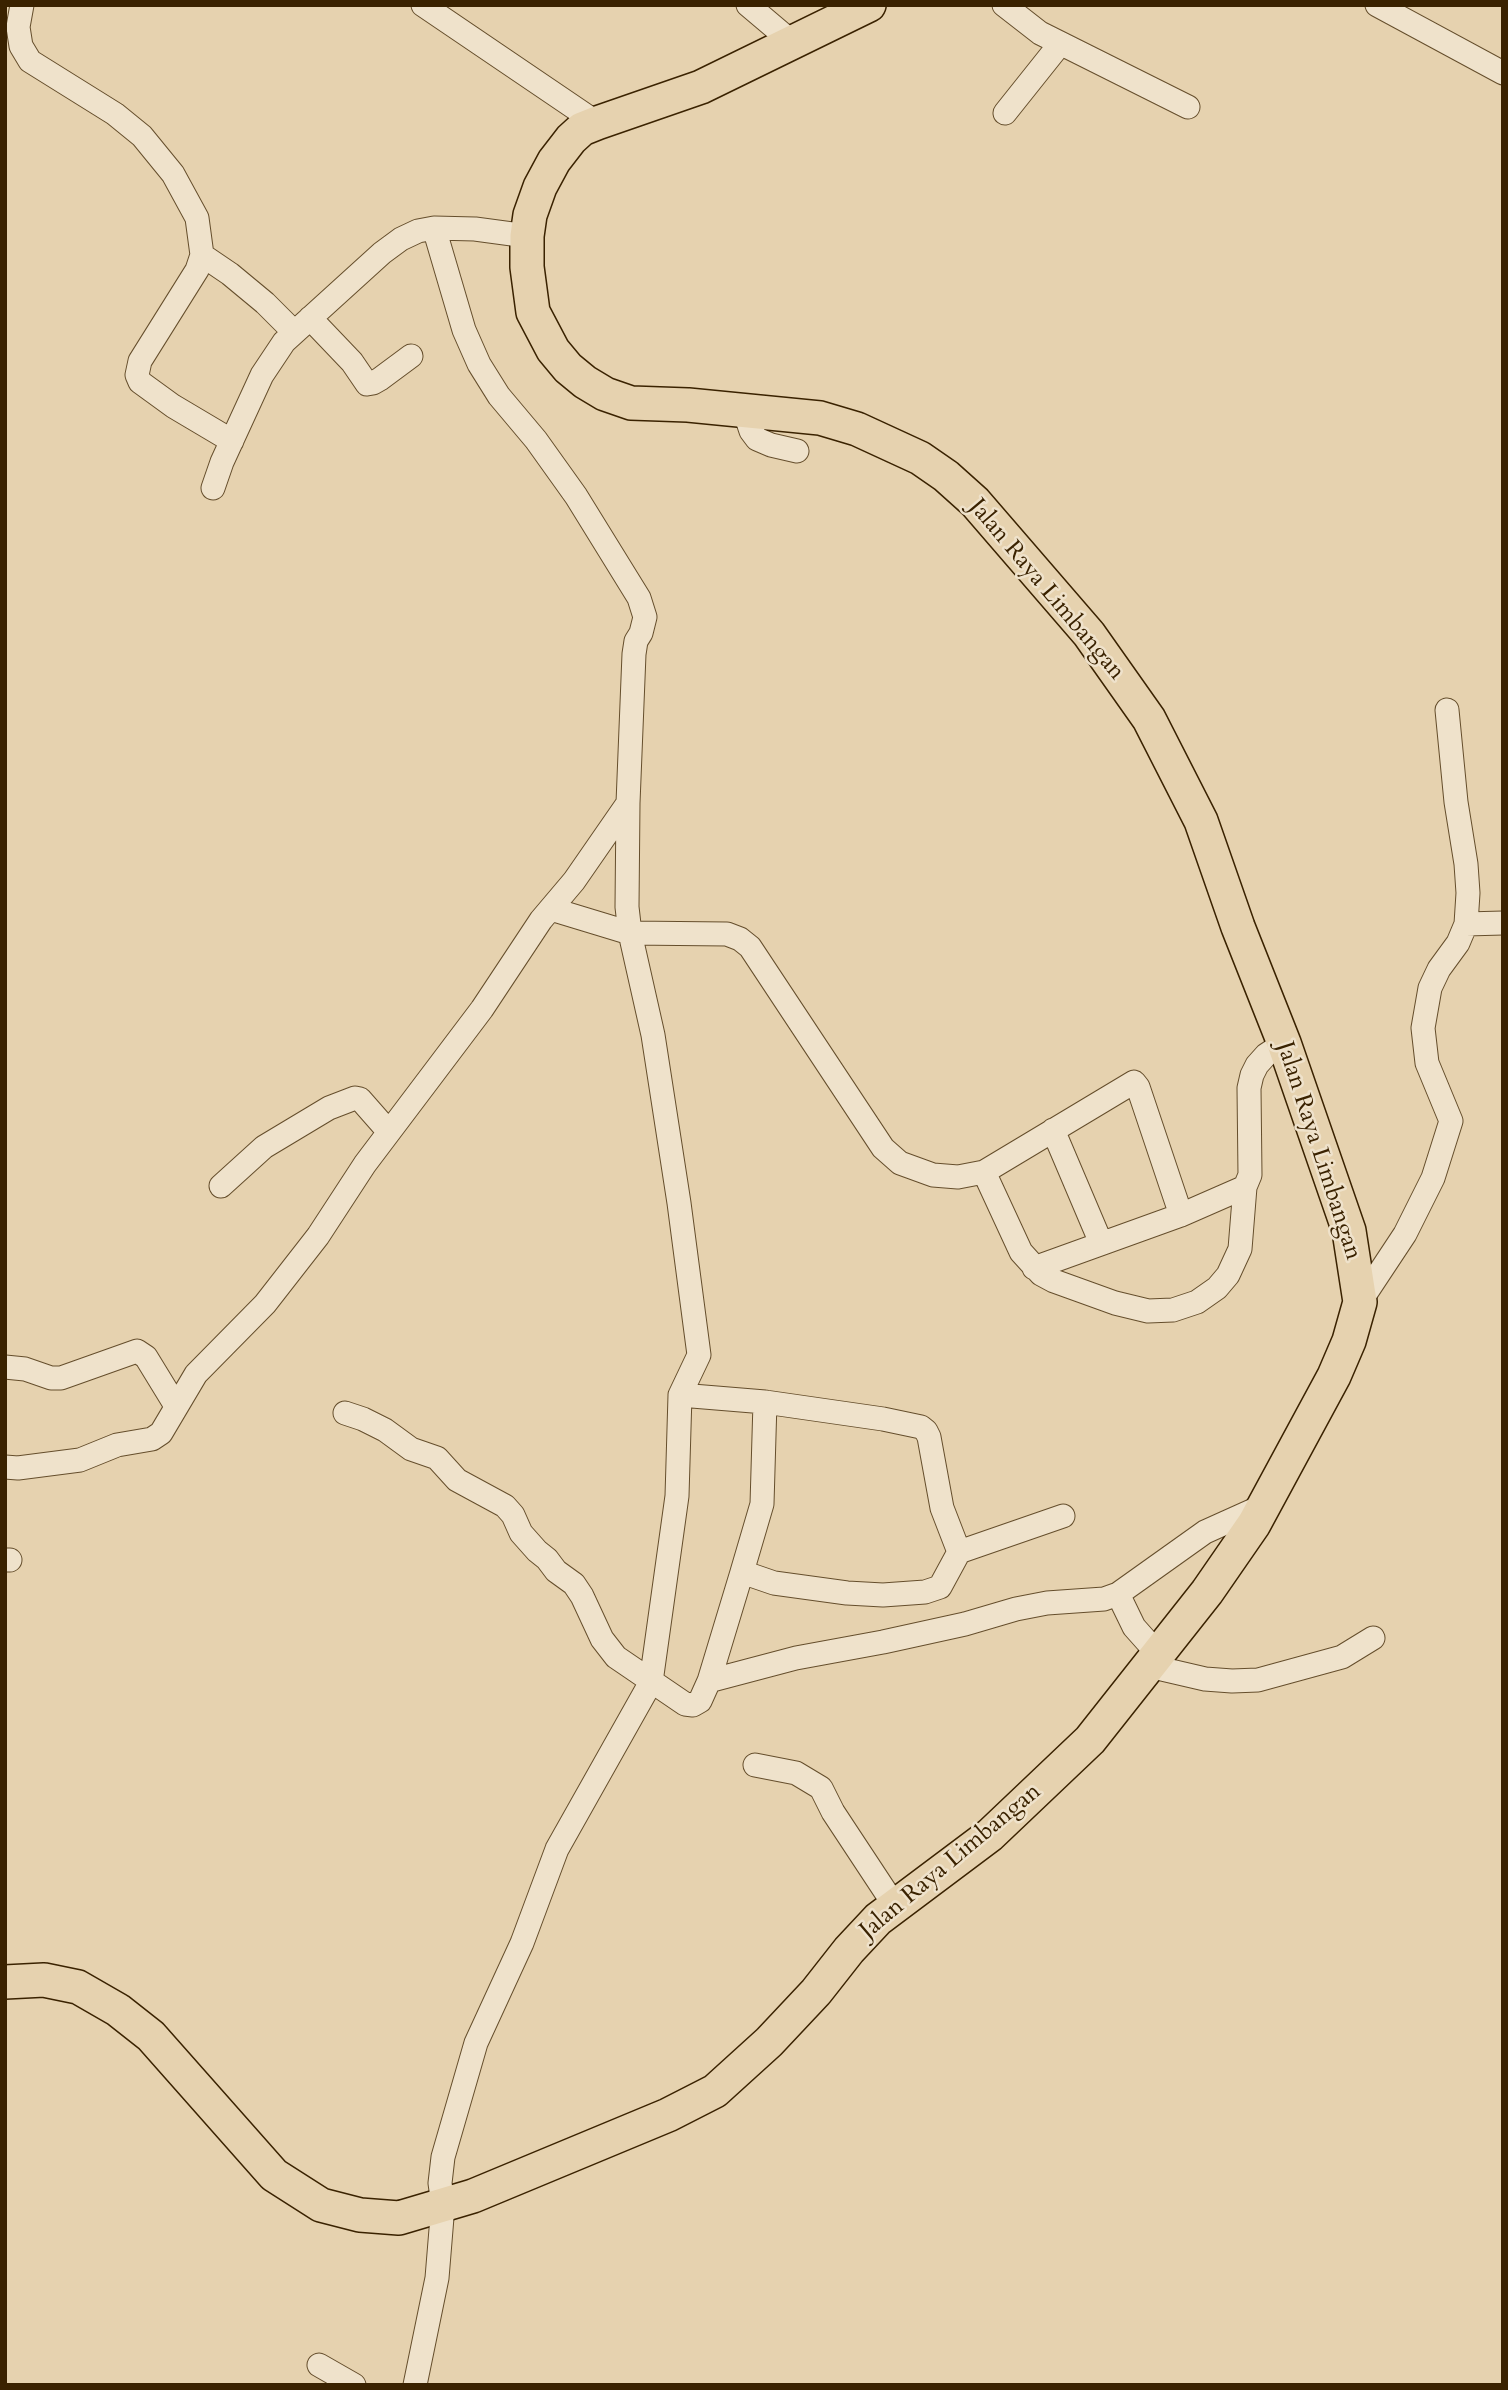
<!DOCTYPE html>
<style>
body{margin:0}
#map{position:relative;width:1508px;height:2390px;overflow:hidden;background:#e6d2af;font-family:Cardo,serif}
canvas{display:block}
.frame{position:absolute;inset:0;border:7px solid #3a2200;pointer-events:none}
</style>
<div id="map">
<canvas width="1508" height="2390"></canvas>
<div class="frame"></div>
</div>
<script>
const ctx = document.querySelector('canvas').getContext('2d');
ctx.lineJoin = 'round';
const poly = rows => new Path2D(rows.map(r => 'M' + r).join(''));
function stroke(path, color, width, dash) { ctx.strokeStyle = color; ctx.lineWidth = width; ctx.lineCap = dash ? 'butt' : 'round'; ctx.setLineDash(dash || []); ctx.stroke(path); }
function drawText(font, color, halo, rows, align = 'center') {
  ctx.font = font + ' Cardo,serif'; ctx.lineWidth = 5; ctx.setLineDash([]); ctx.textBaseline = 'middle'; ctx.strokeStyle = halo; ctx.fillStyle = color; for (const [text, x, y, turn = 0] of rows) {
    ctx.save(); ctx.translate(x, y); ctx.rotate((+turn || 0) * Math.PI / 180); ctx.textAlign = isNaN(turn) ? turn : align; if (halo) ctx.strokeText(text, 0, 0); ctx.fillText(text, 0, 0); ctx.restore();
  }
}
const minor = poly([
 [22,5,18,27,21,46,30,61,115,114,142,136,173,174,197,218,202,255,197,270,140,361,137,375,140,382,173,406,232,441],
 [423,5,597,123],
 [748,5,793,43],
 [1004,5,1040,33,1188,107],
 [1377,5,1503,73],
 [1005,113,1060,44],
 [202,255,230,274,265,303,294,332],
 [310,318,352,362,367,384,373,383,380,379,411,356],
 [744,410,751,431,757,439,771,445,797,451],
 [213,488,222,462,262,375,284,342,382,253,401,239,418,231,434,228,475,229,527,236],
 [551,909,630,933,727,934,740,939,750,947,883,1148,900,1163,933,1175,958,1177,984,1172,1134,1082,1138,1087,1181,1215],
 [1466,924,1503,923],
 [1053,1130,1101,1243],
 [984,1172,1021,1252,1041,1274,1054,1281,1115,1303,1148,1311,1173,1310,1197,1302,1217,1288,1228,1275,1240,1249,1245,1187],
 [221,1186,264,1147,329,1108,355,1098,360,1099,389,1132],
 [1034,1268,1181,1215,1245,1187,1250,1175,1249,1088,1252,1075,1257,1065,1266,1055,1284,1043],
 [1360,1302,1405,1234,1433,1178,1451,1121,1427,1063,1423,1028,1430,988,1439,969,1458,943,1466,924,1468,893,1466,864,1456,802,1447,710],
 [5,1367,25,1369,51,1378,61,1378,137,1351,146,1357,176,1406],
 [680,1395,765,1402,883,1419,921,1427,926,1431,929,1437,942,1508,959,1552],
 [345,1413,363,1419,385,1430,411,1449,437,1458,457,1480,505,1506,513,1515,521,1533,537,1551,547,1559,556,1571,574,1584,582,1596,602,1639,616,1657,685,1704,693,1705,700,1701,709,1681],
 [5,1467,18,1468,80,1460,117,1445,152,1439,161,1433,196,1374,265,1304,318,1236,365,1164,482,1009,541,920,574,881,628,803],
 [1063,1516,959,1552,940,1587,925,1592,883,1595,847,1593,774,1583,742,1572,709,1681,796,1658,883,1642,965,1624,1016,1609,1047,1603,1104,1599,1118,1594,1205,1532,1265,1505],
 [5,1560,10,1560],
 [742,1572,762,1504,765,1402],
 [1118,1594,1134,1627,1158,1654],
 [1149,1666,1205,1679,1232,1681,1258,1680,1342,1657,1373,1638],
 [755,1765,796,1773,821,1788,833,1812,895,1906],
 [319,2365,354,2385],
 [415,2385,437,2278,443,2205,440,2183,443,2157,476,2043,522,1943,557,1849,651,1682,677,1496,680,1395,699,1355,679,1203,653,1035,630,933,627,907,628,803,634,654,636,641,641,633,645,617,639,598,576,496,536,440,499,396,479,364,464,330,434,228]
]);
const highway = poly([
 [5,1982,44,1980,78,1987,118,2010,151,2036,274,2175,321,2205,360,2215,399,2218,473,2196,668,2115,715,2091,769,2042,816,1992,849,1950,878,1919,990,1835,1090,1740,1207,1592,1254,1524,1334,1376,1349,1341,1360,1302,1349,1231,1284,1043,1238,927,1201,821,1149,719,1089,634,975,502,946,476,920,458,857,429,820,418,688,405,631,403,605,394,585,382,568,368,553,350,533,312,527,267,527,236,530,215,540,187,554,161,571,139,582,129,597,123,701,87,869,5]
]);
const streetNames = [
 ["Jalan Raya Limbangan",1046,590,50],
 ["Jalan Raya Limbangan",1318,1151,72],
 ["Jalan Raya Limbangan",951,1862,-40]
];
stroke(minor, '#654e2c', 25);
stroke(highway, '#3a2200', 36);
stroke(minor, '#efe2cb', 23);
stroke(highway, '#e6d2af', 33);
drawText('24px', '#3a2200', '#efe2cb', streetNames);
</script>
